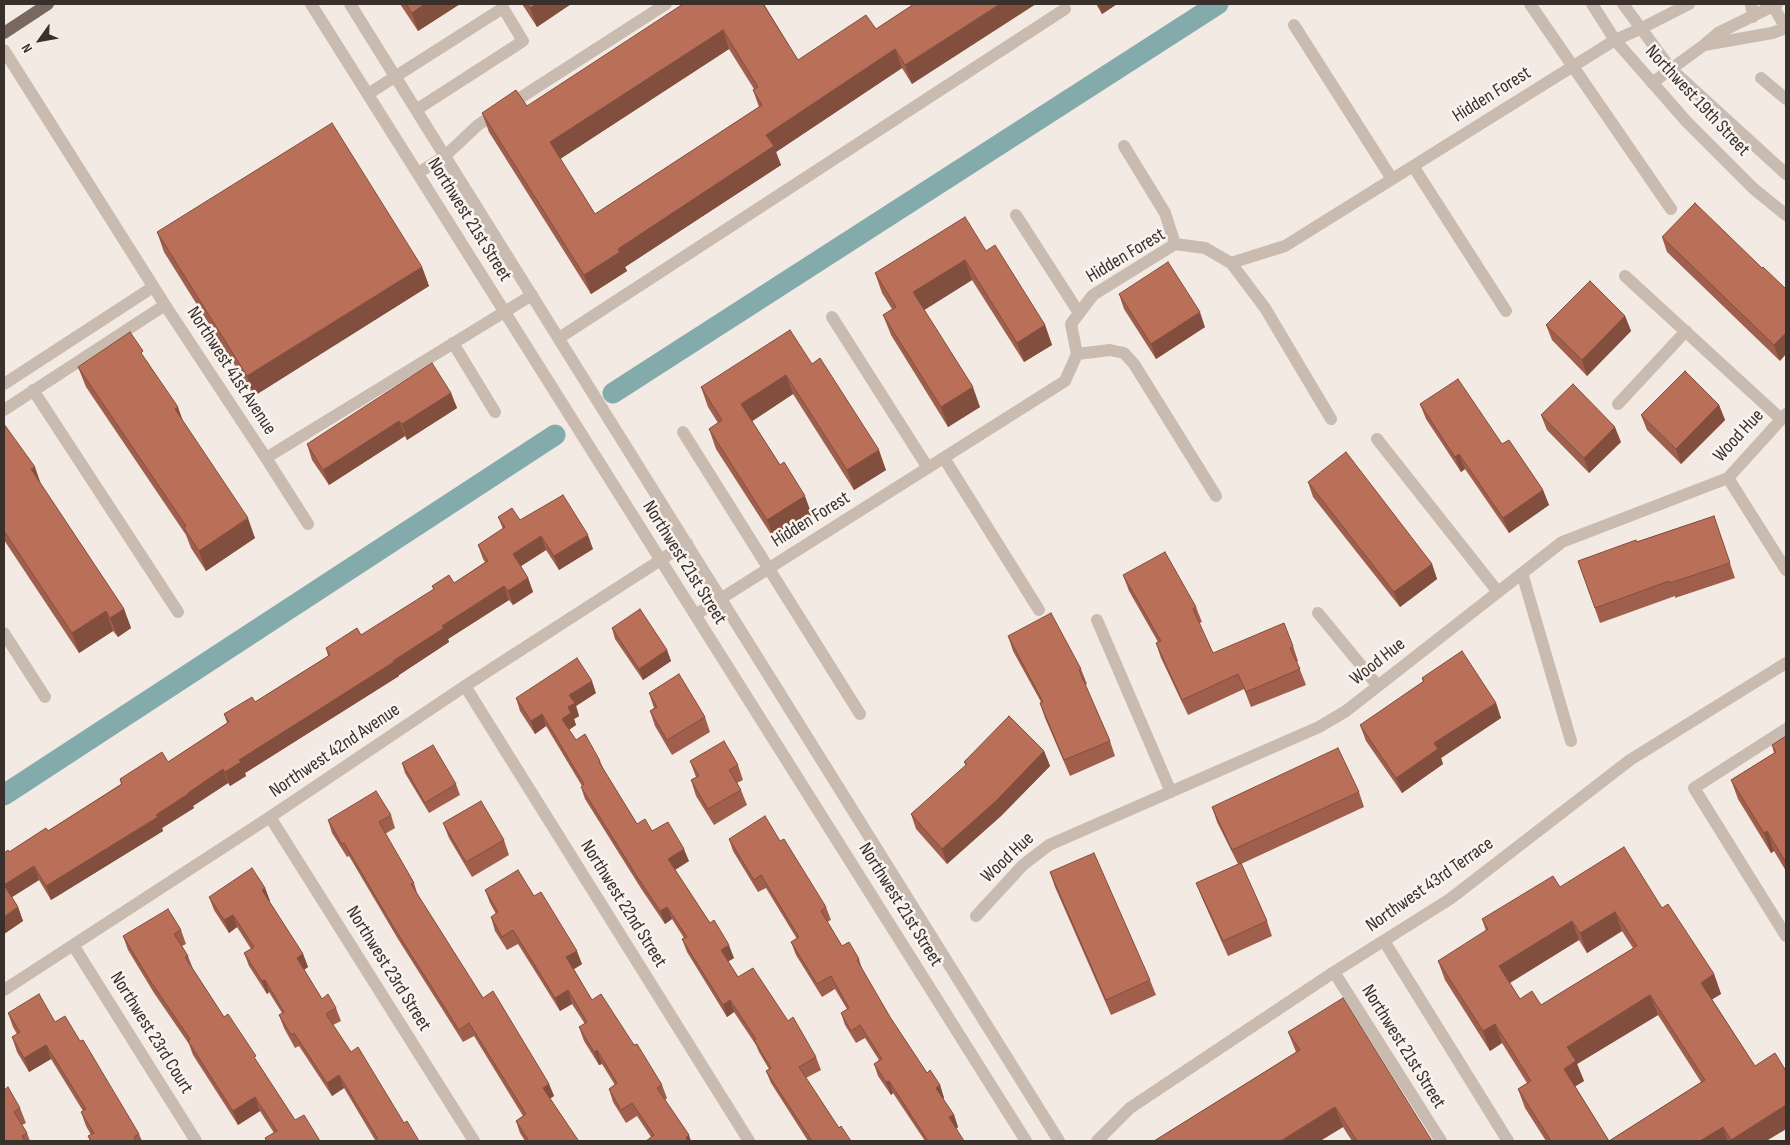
<!DOCTYPE html>
<style>
body{margin:0}
#map{position:relative;width:1790px;height:1145px;overflow:hidden;background:#f2eae3;font-family:"Sofia Sans Condensed",sans-serif}
canvas{display:block}
.frame{position:absolute;inset:0;border:5px solid #39302c;pointer-events:none}
.north{position:absolute;left:15px;top:15px;width:50px;height:50px;-webkit-text-stroke:4px #f9f4ef;paint-order:stroke;rotate:238deg;font-size:14px;font-weight:700;line-height:20px;text-align:center;color:#39302c}
.north::after{content:'';display:block;margin:auto;width:18px;height:22px;background:#39302c;clip-path:polygon(50% 0,100% 100%,50% 72%,0 100%)}
</style>
<div id="map">
<canvas width="1790" height="1145"></canvas>
<div class="frame"></div>
<div class="north">N</div>
</div>
<script>
const ctx = document.querySelector('canvas').getContext('2d');
ctx.lineJoin = 'round';
const poly = rows => new Path2D(rows.map(r => 'M' + r).join(''));
function stroke(path, color, width, dash) { ctx.strokeStyle = color; ctx.lineWidth = width; ctx.lineCap = dash ? 'butt' : 'round'; ctx.setLineDash(dash || []); ctx.stroke(path); }
function fill(path, color) { ctx.fillStyle = color; ctx.fill(path, 'evenodd'); }
function drawText(font, color, halo, rows, align = 'center') {
  ctx.font = font + ' "Sofia Sans Condensed",sans-serif'; ctx.lineWidth = 5; ctx.setLineDash([]); ctx.textBaseline = 'middle'; ctx.strokeStyle = halo; ctx.fillStyle = color; for (const [text, x, y, turn = 0] of rows) {
    ctx.save(); ctx.translate(x, y); ctx.rotate((+turn || 0) * Math.PI / 180); ctx.textAlign = isNaN(turn) ? turn : align; if (halo) ctx.strokeText(text, 0, 0); ctx.fillText(text, 0, 0); ctx.restore();
  }
}
const canal = poly([
 [613,393,1218,4],
 [4,795,555,435]
]);
const minor = poly([
 [311,4,1026,1141],
 [350,4,1059,1141],
 [1530,4,1671,209],
 [1592,4,1615,40,1686,121,1754,189,1786,215],
 [1623,4,1671,69,1786,174],
 [1751,4,1753,17],
 [1773,6,1786,28],
 [1294,25,1392,179],
 [1706,43,1718,33,1777,4],
 [4,50,165,305],
 [1761,78,1786,99],
 [1652,83,1704,45,1772,33,1786,28],
 [368,94,503,8,523,41,416,110],
 [1124,146,1165,213,1175,244],
 [1413,166,1506,311],
 [418,173,445,156,478,125,666,4],
 [1016,215,1079,313],
 [1231,263,1265,308,1331,419],
 [1625,276,1781,419],
 [832,317,928,468],
 [559,338,1065,9],
 [453,343,495,412],
 [1077,354,1110,350,1124,353,1134,364,1216,496],
 [4,384,153,287],
 [33,390,178,612],
 [1618,404,1686,331],
 [4,410,165,305,266,458,532,295],
 [683,432,860,714],
 [1377,439,1498,592],
 [266,458,308,524],
 [944,458,1039,610],
 [1728,478,1786,570],
 [1522,573,1571,741],
 [1318,613,1378,686],
 [695,615,1065,381,1077,354,1071,324,1093,295,1175,244,1205,248,1231,263,1285,246,1615,40,1640,29,1689,4],
 [1097,620,1171,792],
 [4,633,45,697],
 [465,686,749,1141],
 [1786,729,1694,788,1786,936],
 [270,817,474,1141],
 [976,916,1023,865,1049,845,1319,727,1346,711,1562,542,1728,478,1786,414],
 [1384,941,1508,1141],
 [73,945,196,1141],
 [1334,972,1441,1141],
 [4,990,270,817,465,686,687,543],
 [1097,1141,1130,1108,1334,972,1450,899,1630,760,1786,663]
]);
const major = poly([
 [4,33,48,4]
]);
const wall = poly([
 [400,4,460,4,418,31],
 [522,4,571,4,537,27],
 [764,4,798,60,876,29,914,4,912,84,902,68,776,152,781,165,625,267,627,271,591,294,489,132,482,113,527,106],
 [729,49,754,89,753,90,759,107,595,214,560,159],
 [1096,4,1117,4,1102,14],
 [157,232,422,267,429,286,254,396,164,252],
 [1662,237,1762,268,1780,361,1667,252],
 [986,251,1045,325,1052,345,1024,362,972,280,924,310,980,407,948,427,891,335,883,315,892,309,882,293,875,273],
 [1119,294,1205,327,1156,359,1124,309],
 [1625,316,1631,331,1587,376,1552,340,1546,325],
 [147,361,183,421,255,538,206,571,191,548,186,535,86,387,78,367],
 [812,364,886,470,854,490,793,394,752,421,812,515,774,539,716,449,709,429,718,423,708,407,701,387],
 [451,393,457,408,407,440,405,436,329,485,312,460,307,444],
 [1420,404,1502,444,1543,490,1549,505,1509,533,1465,469,1461,472,1426,419],
 [1719,405,1725,420,1681,464,1647,430,1641,415],
 [1541,415,1621,442,1589,473,1547,430],
 [4,424,40,484,124,609,131,628,118,637,113,631,79,653,4,540],
 [1308,482,1432,564,1437,579,1400,607,1313,497],
 [1714,516,1735,578,1675,598,1675,596,1600,623,1578,561],
 [498,517,520,520,593,549,559,570,546,550,521,566,528,578,533,592,513,605,509,600,448,639,449,642,399,675,399,676,245,773,246,776,230,786,228,783,193,806,194,808,162,828,163,831,51,900,39,880,12,897,18,907,23,921,4,934,4,853,9,852,48,831,121,784,120,779,168,762,227,723,224,714,255,702,328,656,326,648,361,635,434,590,432,586,454,583,485,562,483,559,478,545,503,529],
 [1123,575,1196,607,1202,622,1199,623,1213,653,1293,646,1298,661,1297,662,1306,685,1251,707,1244,689,1188,715,1161,658,1156,643,1158,642,1129,591],
 [612,628,667,650,671,661,643,680,615,639],
 [1008,636,1081,669,1087,684,1085,685,1110,741,1115,756,1070,776,1045,718,1040,703,1041,702,1013,651],
 [1422,678,1496,703,1501,718,1441,758,1443,764,1402,793,1366,741,1360,725,1423,682],
 [596,693,576,706,579,716,574,719,576,725,569,730,576,740,600,761,604,770,637,824,652,831,689,861,675,870,710,923,734,958,728,961,738,977,788,1021,816,1057,821,1070,806,1078,839,1128,851,1141,808,1141,771,1083,766,1071,769,1069,759,1052,756,1045,734,1012,727,1017,687,952,682,939,684,938,672,919,665,924,642,890,585,799,581,787,582,786,546,726,535,734,520,711,516,698],
 [649,693,705,717,710,732,672,755,655,726,650,711,654,708],
 [1786,736,1786,871,1774,851,1771,853,1738,799,1731,780,1774,753,1772,745],
 [1044,751,1050,766,1001,816,947,864,916,829,911,814,966,766,964,762],
 [690,761,738,765,743,780,737,783,741,790,747,805,714,825,696,796,691,780,696,777],
 [402,763,456,784,460,795,429,813,405,773],
 [1359,792,1364,807,1241,864,1267,921,1272,936,1228,956,1202,898,1196,883,1238,864,1217,822,1212,807],
 [391,815,395,828,385,834,414,883,418,896,483,998,549,1084,554,1096,550,1098,578,1141,525,1141,520,1133,516,1121,523,1116,474,1036,463,1042,398,939,349,856,347,857,332,833,328,820],
 [443,823,504,840,509,855,472,877,449,838],
 [729,839,780,841,826,907,831,920,827,922,842,946,859,959,863,972,890,1017,927,1073,940,1085,944,1098,943,1099,954,1115,958,1127,956,1129,964,1141,925,1141,893,1093,891,1095,878,1076,874,1064,879,1060,865,1038,856,1043,845,1025,841,1013,847,1009,835,989,822,997,796,955,791,942,797,939,766,888,758,892,733,851],
 [1050,872,1150,980,1156,995,1111,1015,1055,887],
 [1560,887,1662,908,1714,974,1721,994,1712,999,1755,1066,1786,1071,1786,1129,1766,1141,1546,1141,1525,1108,1518,1089,1527,1083,1502,1043,1490,1051,1445,980,1438,961,1486,931,1482,919],
 [1622,931,1633,948,1541,1005,1520,999,1510,983,1579,940,1587,953],
 [1658,1015,1701,1082,1609,1141,1575,1086,1584,1081,1577,1064],
 [265,888,270,901,269,901,303,954,308,967,304,970,322,999,336,1008,341,1021,333,1025,351,1052,404,1123,375,1140,344,1088,332,1096,299,1046,295,1048,284,1028,279,1015,282,1013,269,992,267,994,249,966,244,953,251,949,237,927,229,933,214,910,209,897],
 [485,890,534,896,582,964,574,969,592,1000,634,1045,662,1085,667,1098,665,1100,689,1135,651,1137,637,1116,626,1123,613,1102,609,1089,615,1085,602,1064,599,1065,584,1041,579,1027,585,1024,572,1004,560,1011,518,944,507,950,495,931,491,917,496,914,490,903],
 [181,930,186,944,182,946,188,956,193,969,224,1017,259,1065,295,1120,320,1141,266,1141,265,1138,274,1133,260,1111,238,1125,193,1055,189,1044,154,993,128,950,123,936],
 [8,1013,55,1022,80,1041,139,1134,142,1141,90,1141,88,1136,91,1135,86,1126,81,1112,83,1111,51,1059,29,1072,17,1052,12,1037,17,1034,13,1027],
 [1288,1032,1432,1141,1352,1141,1343,1127,1320,1141,1154,1141,1296,1052],
 [4,1090,20,1108,26,1123,22,1125,27,1133,30,1141,4,1141]
]);
const shadedWall = poly([
 [425,4,460,4,418,31,412,13],
 [537,4,571,4,537,27,530,8],
 [1000,4,1036,4,912,84,905,65],
 [1098,4,1117,4,1102,14],
 [723,30,729,49,557,161,550,142],
 [895,49,902,68,776,152,781,165,625,267,627,271,591,294,584,275,618,249,766,135],
 [965,260,972,280,921,312,913,292],
 [422,267,429,286,254,396,247,376],
 [1200,312,1205,327,1156,359,1151,344],
 [1625,316,1631,331,1587,376,1582,360],
 [1045,325,1052,345,1024,362,1017,343],
 [1786,333,1786,354,1780,361,1774,345],
 [786,375,793,394,748,424,741,404],
 [973,387,980,407,948,427,941,407],
 [451,393,457,408,407,440,402,424],
 [1719,405,1725,420,1681,464,1676,449],
 [178,407,185,427,175,409],
 [399,421,405,436,329,485,323,470],
 [1615,427,1621,442,1589,473,1584,458],
 [879,450,886,470,854,490,847,470],
 [1459,454,1465,469,1461,472,1455,457],
 [35,467,42,487,31,469],
 [1543,490,1549,505,1509,533,1503,518],
 [805,496,812,515,774,539,767,520],
 [248,518,255,538,206,571,199,551],
 [588,535,593,549,559,570,554,556],
 [541,536,546,550,518,568,513,554],
 [1432,564,1437,579,1400,607,1394,592],
 [528,578,533,592,513,605,508,591],
 [504,586,509,600,448,639,449,642,399,675,399,676,245,773,246,776,230,786,225,772,239,760,393,661,442,626],
 [124,609,131,628,118,637,110,618],
 [106,611,113,631,79,653,72,633],
 [667,650,671,661,643,680,639,669],
 [592,681,596,693,576,706,579,716,574,719,576,725,567,731,562,719,568,707,569,695],
 [1496,703,1501,718,1441,758,1443,764,1402,793,1396,778,1434,743],
 [542,714,546,726,535,734,531,721],
 [1044,751,1050,766,1001,816,947,864,942,849],
 [223,769,228,783,193,806,194,808,162,828,163,831,51,900,46,886,156,815],
 [1767,831,1774,851,1771,853,1764,833],
 [684,849,689,861,673,871,668,859],
 [34,866,39,880,9,899,4,885],
 [265,888,270,901,267,903,262,890],
 [18,907,23,921,4,934,4,917],
 [667,907,672,919,665,924,660,911],
 [1615,912,1622,931,1587,953,1580,933],
 [233,915,237,927,229,933,224,920],
 [1572,921,1579,940,1506,985,1499,966],
 [729,945,734,958,726,963,721,950],
 [577,951,582,964,571,971,566,957],
 [303,954,308,967,302,971,297,958],
 [1714,974,1721,994,1708,1002,1701,983],
 [265,980,269,992,267,994,262,981],
 [568,990,572,1004,560,1011,555,998],
 [1650,995,1658,1015,1577,1064,1584,1081,1571,1089,1564,1069,1567,1047],
 [730,1000,734,1012,727,1017,723,1005],
 [1495,1024,1502,1043,1490,1051,1483,1031],
 [46,1045,51,1059,29,1072,24,1058],
 [597,1050,602,1064,599,1065,594,1052],
 [339,1075,344,1088,332,1096,327,1083],
 [889,1081,893,1093,891,1095,886,1082],
 [549,1084,554,1096,548,1100,543,1088],
 [940,1085,944,1098,941,1100,936,1088],
 [255,1097,260,1111,238,1125,233,1111],
 [1786,1105,1786,1129,1766,1141,1732,1141,1731,1140],
 [1335,1107,1343,1127,1320,1141,1281,1141],
 [954,1115,958,1127,954,1130,949,1117],
 [1723,1127,1728,1141,1700,1141],
 [689,1135,691,1141,687,1141,686,1138]
]);
const building = poly([
 [406,4,425,4,412,13,406,4],
 [527,4,537,4,530,8,527,4],
 [683,4,763,4,798,60,866,15,876,29,914,4,1000,4,905,65,895,49,766,135,774,146,618,249,620,252,584,275,482,113,516,90,527,106,683,4],
 [723,30,758,87,753,90,762,105,595,214,550,142,723,30],
 [332,123,422,267,247,376,157,232,332,123],
 [1695,203,1762,268,1763,267,1786,289,1786,333,1774,345,1662,237,1695,203],
 [965,217,986,251,995,245,1045,325,1017,343,965,260,913,292,973,387,941,407,883,315,896,307,875,273,965,217],
 [1168,262,1200,312,1151,344,1119,294,1168,262],
 [1590,281,1625,316,1582,360,1546,325,1590,281],
 [790,330,812,364,820,358,879,450,847,470,786,375,741,404,780,465,784,462,805,496,767,520,709,429,722,420,701,387,790,330],
 [130,332,143,351,141,353,178,407,175,409,248,518,199,551,184,528,186,526,78,367,130,332],
 [432,363,451,393,402,424,399,421,323,470,307,444,432,363],
 [1685,371,1719,405,1676,449,1641,415,1685,371],
 [1458,379,1502,444,1509,440,1543,490,1503,518,1459,454,1455,457,1420,404,1458,379],
 [1573,384,1615,427,1584,458,1541,415,1573,384],
 [4,424,35,467,31,469,124,609,110,618,106,611,72,633,4,531,4,424],
 [1346,452,1432,564,1394,592,1308,482,1346,452],
 [563,495,588,535,554,556,541,536,513,554,528,578,508,591,504,586,442,626,444,628,393,661,394,662,239,760,241,762,225,772,223,769,188,793,188,794,156,815,158,817,46,886,34,866,4,885,18,907,4,917,4,853,8,850,9,852,46,828,48,831,122,784,120,779,162,752,168,762,229,722,224,714,252,697,255,702,330,655,326,648,357,628,361,635,434,589,432,586,449,575,454,583,488,561,478,545,505,527,498,517,512,508,520,520,563,495],
 [1714,516,1730,563,1670,583,1669,581,1595,608,1578,561,1636,540,1637,542,1714,516],
 [1165,552,1196,607,1193,609,1213,653,1284,623,1293,646,1290,648,1300,669,1246,692,1238,674,1182,700,1156,643,1161,641,1123,575,1165,552],
 [640,609,667,650,639,669,612,628,640,609],
 [1051,613,1081,669,1079,670,1110,741,1064,760,1040,703,1043,702,1008,636,1051,613],
 [1462,651,1496,703,1434,743,1438,749,1396,778,1360,725,1424,681,1422,678,1462,651],
 [577,658,592,681,569,695,575,703,568,707,571,713,562,719,576,740,585,734,600,761,599,762,637,824,645,819,652,831,668,822,684,849,668,859,710,923,714,920,729,945,721,950,738,977,753,968,788,1021,793,1017,816,1057,799,1067,839,1128,841,1126,851,1141,812,1141,766,1071,771,1068,754,1040,756,1039,730,1000,723,1005,682,939,687,937,667,907,660,911,638,878,581,787,584,784,542,714,531,721,516,698,577,658],
 [679,674,705,717,667,740,650,711,657,707,649,693,679,674],
 [1009,716,1044,751,996,801,942,849,911,814,967,764,964,762,1009,716],
 [1786,736,1786,863,1767,831,1764,833,1731,780,1776,752,1772,745,1786,736],
 [724,741,738,765,729,770,741,790,708,809,691,780,699,776,690,761,724,741],
 [433,745,456,784,425,803,402,763,433,745],
 [1338,748,1359,792,1232,850,1212,807,1338,748],
 [376,791,391,815,379,822,414,883,411,884,483,998,493,991,549,1084,543,1088,578,1140,576,1141,529,1141,516,1121,526,1114,469,1023,459,1030,393,926,344,843,342,844,328,820,376,791],
 [481,801,504,840,466,862,443,823,481,801],
 [765,816,780,841,784,839,826,907,821,911,842,946,849,942,859,959,857,960,890,1017,927,1073,930,1070,940,1085,936,1088,954,1115,949,1117,964,1141,928,1141,889,1081,886,1082,874,1064,882,1059,860,1025,851,1031,841,1013,849,1008,831,976,817,984,791,942,799,937,761,875,754,880,729,839,765,816],
 [1624,847,1662,908,1668,904,1714,974,1701,983,1755,1066,1775,1053,1786,1071,1786,1105,1731,1140,1723,1127,1700,1141,1551,1141,1518,1089,1531,1081,1495,1024,1483,1031,1438,961,1488,929,1482,919,1553,876,1560,887,1624,847],
 [1615,912,1637,946,1541,1005,1532,991,1520,999,1499,966,1572,921,1580,933,1615,912],
 [1650,995,1705,1080,1609,1141,1564,1069,1576,1061,1567,1047,1650,995],
 [1094,853,1150,980,1106,1000,1050,872,1094,853],
 [1241,863,1267,921,1223,941,1196,883,1241,863],
 [252,868,265,888,262,890,303,954,297,958,322,999,328,994,336,1008,326,1014,351,1052,358,1047,404,1123,407,1121,419,1141,374,1141,378,1139,339,1075,327,1083,294,1033,291,1035,279,1015,284,1012,265,980,262,981,244,953,254,947,233,915,224,920,209,897,252,868],
 [518,870,534,896,541,892,577,951,566,957,592,1000,601,994,634,1045,637,1044,662,1085,657,1088,689,1135,686,1138,688,1141,646,1141,654,1135,632,1103,621,1110,609,1089,617,1083,597,1050,594,1052,579,1027,587,1022,568,990,555,998,513,930,502,937,491,917,498,912,485,890,518,870],
 [168,909,181,930,174,934,188,956,185,957,224,1017,228,1014,256,1056,254,1057,295,1120,304,1115,320,1141,267,1141,265,1138,277,1131,255,1097,233,1111,188,1041,190,1039,149,979,123,936,168,909],
 [39,994,55,1022,65,1016,80,1041,83,1040,139,1134,134,1137,136,1141,91,1141,88,1136,94,1133,81,1112,86,1109,46,1045,24,1058,12,1037,20,1032,8,1013,39,994],
 [1343,998,1432,1141,1357,1141,1335,1107,1281,1141,1154,1141,1300,1050,1288,1032,1343,998],
 [8,1087,20,1108,14,1112,27,1133,22,1136,25,1141,4,1141,4,1090,8,1087]
]);
const streetNames = [
 ["Hidden Forest",1492,95,-32],
 ["Northwest 19th Street",1697,101,47],
 ["Northwest 21st Street",469,220,58],
 ["Hidden Forest",1126,256,-31],
 ["Northwest 41st Avenue",231,371,57],
 ["Wood Hue",1739,436,-47],
 ["Hidden Forest",811,520,-32],
 ["Northwest 21st Street",684,563,58],
 ["Wood Hue",1378,662,-38],
 ["Northwest 42nd Avenue",335,751,-34],
 ["Wood Hue",1008,858,-43],
 ["Northwest 43rd Terrace",1430,885,-35],
 ["Northwest 22nd Street",623,904,58],
 ["Northwest 21st Street",900,905,58],
 ["Northwest 23rd Street",388,969,58],
 ["Northwest 23rd Court",151,1033,58],
 ["Northwest 21st Street",1403,1047,58]
];
stroke(canal, '#84abac', 21);
stroke(minor, '#c9bbaf', 12);
stroke(major, '#79685f', 12);
fill(wall, '#a05f4d');
fill(shadedWall, '#824e3e');
fill(building, '#ba6f59');
stroke(building, '#824e3e', 1);
drawText('19px', '#39302c', '#f9f4ef', streetNames);
</script>
